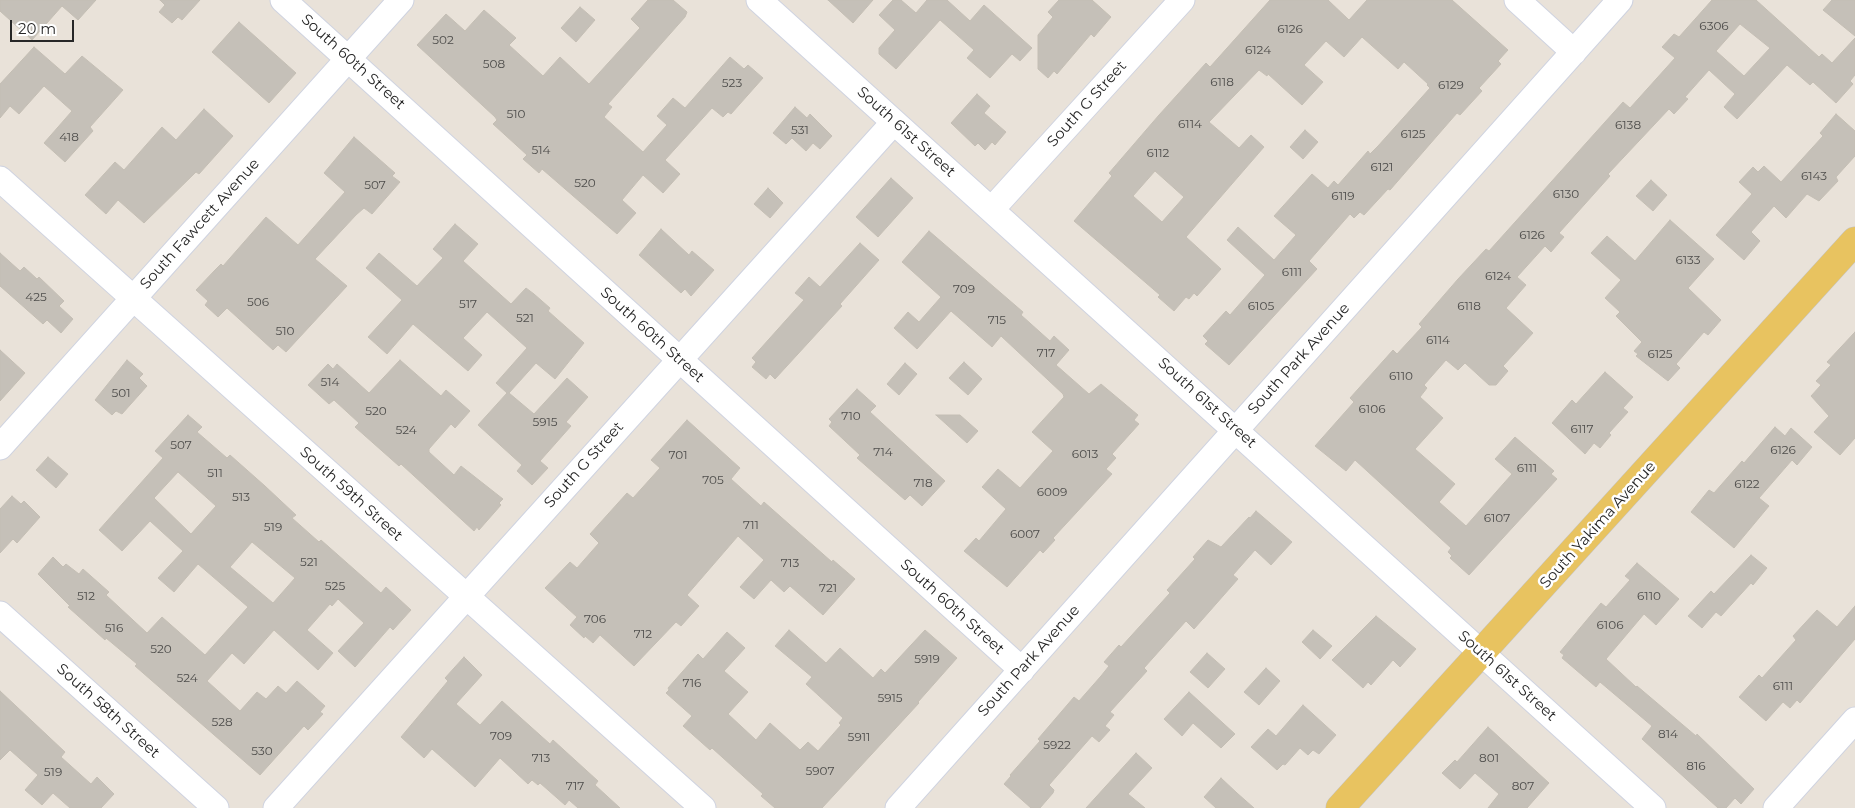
<!DOCTYPE html>
<style>
body{margin:0}
#map{position:relative;width:1855px;height:808px;overflow:hidden;background:#e9e2d9;font-family:Montserrat,sans-serif}
canvas{display:block}
.scale{position:absolute;left:10px;top:20px;width:64px;height:22px;box-sizing:border-box;border:2px solid #272727;border-top:0;padding-left:6px;font-size:15px;line-height:18px;white-space:nowrap;color:#272727;-webkit-text-stroke:4px #fff;paint-order:stroke}
</style>
<div id="map">
<canvas width="1855" height="808"></canvas>
<div class="scale">20 m</div>
</div>
<script>
const ctx = document.querySelector('canvas').getContext('2d');
ctx.lineJoin = 'round';
function fill(path, color) { ctx.fillStyle = color; ctx.fill(path, 'evenodd'); }
const poly = rows => new Path2D(rows.map(r => 'M' + r).join(''));
function stroke(path, color, width, dash) { ctx.strokeStyle = color; ctx.lineWidth = width; ctx.lineCap = dash ? 'butt' : 'round'; ctx.setLineDash(dash || []); ctx.stroke(path); }
function drawText(font, color, halo, rows, align = 'center') {
  ctx.font = font + ' Montserrat,sans-serif'; ctx.lineWidth = 5; ctx.setLineDash([]); ctx.textBaseline = 'middle'; ctx.strokeStyle = halo; ctx.fillStyle = color; for (const [text, x, y, turn = 0] of rows) {
    ctx.save(); ctx.translate(x, y); ctx.rotate((+turn || 0) * Math.PI / 180); ctx.textAlign = isNaN(turn) ? turn : align; if (halo) ctx.strokeText(text, 0, 0); ctx.fillText(text, 0, 0); ctx.restore();
  }
}
const building = poly([
 [0,0,96,0,78,20,62,6,32,40,0,11,0,0],
 [160,0,200,0,182,20,178,17,172,23,159,12,165,5,160,0],
 [648,0,673,0,687,12,685,17,608,104,612,107,604,117,643,152,667,125,657,116,673,98,685,108,730,57,744,69,748,65,763,78,731,114,728,112,723,117,712,108,665,160,680,174,663,193,643,175,622,200,636,213,617,234,542,169,539,173,523,159,527,155,493,124,497,120,495,117,417,45,446,14,465,31,484,10,516,38,509,45,543,76,560,57,589,84,640,28,631,19,648,0],
 [828,0,873,0,853,23,828,0],
 [893,0,901,0,916,13,927,0,947,0,970,21,984,5,1032,48,1020,61,1012,54,990,78,967,58,974,50,940,20,896,69,879,54,879,48,895,30,879,15,893,0],
 [1059,0,1092,0,1111,17,1094,37,1091,34,1057,74,1054,71,1048,78,1038,69,1038,35,1053,17,1048,12,1059,0],
 [1270,0,1328,0,1349,20,1367,0,1452,0,1508,50,1498,61,1501,64,1479,88,1482,91,1460,115,1457,113,1390,190,1388,189,1364,215,1360,212,1354,218,1350,214,1309,261,1317,269,1229,365,1205,344,1208,341,1203,336,1226,311,1230,315,1265,275,1227,240,1238,227,1274,260,1296,235,1274,216,1312,174,1328,188,1334,181,1338,185,1368,151,1370,154,1378,146,1430,88,1427,85,1428,84,1404,62,1398,69,1362,37,1344,57,1326,41,1304,65,1323,82,1302,105,1268,74,1267,76,1259,70,1209,122,1239,148,1251,135,1264,147,1186,237,1221,269,1197,296,1194,293,1189,299,1186,297,1174,311,1158,297,1160,295,1074,221,1112,176,1109,173,1159,115,1206,63,1210,67,1270,0],
 [1155,171,1184,197,1162,222,1133,196,1155,171],
 [1712,0,1756,0,1819,57,1822,54,1832,63,1855,38,1855,75,1850,81,1853,84,1836,103,1813,82,1810,85,1787,65,1737,119,1724,107,1735,94,1709,70,1685,97,1688,99,1674,114,1669,109,1608,174,1610,176,1559,233,1564,237,1551,252,1545,246,1517,277,1526,285,1506,308,1533,333,1503,366,1508,371,1496,385,1489,385,1465,363,1458,370,1446,360,1424,385,1427,388,1420,397,1443,418,1415,449,1455,484,1439,502,1466,526,1512,474,1495,459,1515,437,1554,471,1551,474,1557,479,1469,575,1450,558,1452,556,1448,552,1451,548,1355,460,1346,471,1315,446,1354,402,1350,398,1393,350,1397,354,1422,327,1419,324,1458,279,1486,249,1489,251,1623,102,1630,108,1675,58,1662,47,1674,34,1679,37,1712,0],
 [1740,24,1770,48,1744,76,1716,51,1740,24],
 [1832,0,1855,0,1855,36,1823,10,1832,0],
 [580,7,595,20,576,42,561,28,580,7],
 [239,22,296,73,269,103,212,52,239,22],
 [34,47,65,74,82,56,123,90,90,127,93,131,65,162,44,143,72,111,44,86,19,114,10,106,0,118,0,84,34,47],
 [977,94,990,106,984,113,1006,132,995,145,992,142,985,150,978,143,975,146,951,123,977,94],
 [795,107,807,118,810,114,832,136,820,149,813,143,806,151,792,138,786,144,773,133,795,107],
 [204,109,233,136,199,174,196,172,144,223,118,200,106,214,85,195,115,162,124,170,162,127,176,140,204,109],
 [1836,114,1855,131,1855,156,1836,177,1838,181,1819,201,1807,194,1786,218,1774,206,1751,232,1760,241,1744,260,1716,235,1752,194,1739,182,1753,167,1758,172,1764,166,1781,182,1823,136,1820,133,1836,114],
 [1305,130,1318,142,1303,159,1290,147,1305,130],
 [354,137,395,173,392,176,400,182,372,214,364,208,356,215,315,259,347,286,286,352,278,345,273,350,227,308,218,317,205,305,208,301,196,290,215,270,221,264,223,266,266,217,298,245,345,192,324,173,354,137],
 [891,178,913,198,878,237,856,217,891,178],
 [1651,180,1667,195,1653,211,1636,196,1651,180],
 [768,188,783,203,770,218,754,204,768,188],
 [1670,220,1714,259,1688,288,1721,320,1708,335,1704,332,1676,364,1680,368,1668,381,1636,356,1638,354,1634,351,1642,342,1616,316,1620,312,1605,298,1621,280,1591,253,1607,236,1635,261,1670,220],
 [455,224,478,244,463,261,511,304,526,288,534,294,550,308,548,311,584,343,555,379,536,363,509,393,534,414,567,378,588,397,566,422,571,426,540,461,548,468,532,485,517,471,522,465,478,425,507,393,496,383,527,348,487,312,463,338,482,355,468,371,413,324,387,354,368,337,402,300,366,268,379,253,417,286,443,258,433,249,455,224],
 [661,229,689,255,692,251,714,270,691,296,685,289,681,293,639,255,661,229],
 [929,231,1023,312,1021,315,1050,341,1054,336,1069,350,1056,365,1089,394,1101,384,1138,415,1134,420,1139,424,1112,454,1116,458,1106,469,1112,474,1053,538,1055,540,1043,553,1040,550,1007,587,964,551,976,538,979,541,1006,509,982,487,998,469,1020,488,1053,451,1032,432,1064,397,1063,394,1001,336,992,347,951,311,917,349,894,328,908,312,919,322,941,297,902,262,929,231],
 [860,243,879,260,840,304,842,306,775,379,770,374,766,379,752,367,756,362,752,358,804,300,795,293,809,277,820,287,860,243],
 [0,253,20,271,24,267,37,279,39,277,64,301,59,306,73,319,61,333,47,320,43,324,0,286,0,253],
 [1855,332,1855,438,1840,455,1814,432,1829,416,1811,396,1821,385,1816,381,1831,365,1827,362,1855,332],
 [0,350,25,373,0,401,0,350],
 [127,360,143,374,139,378,147,386,122,414,116,411,112,415,95,400,127,360],
 [400,360,441,396,446,390,470,411,455,428,451,424,429,449,429,452,454,475,461,466,503,499,499,503,501,505,479,530,477,527,474,531,401,464,399,466,355,427,359,423,334,400,329,404,308,385,328,364,333,369,337,364,369,393,400,360],
 [964,362,982,379,968,395,949,378,964,362],
 [905,363,917,374,899,395,887,384,905,363],
 [1605,372,1633,397,1623,408,1628,412,1609,433,1611,435,1600,448,1594,443,1585,454,1552,423,1572,400,1576,404,1605,372],
 [857,389,876,406,870,412,945,481,922,506,910,495,905,500,857,458,860,455,829,426,832,422,829,419,857,389],
 [188,415,202,427,197,432,227,458,230,455,265,486,296,515,292,518,319,542,321,540,381,593,386,587,411,610,393,630,390,627,355,667,338,651,364,623,338,599,332,606,330,604,307,630,333,653,318,670,274,630,244,664,232,653,207,681,240,711,257,692,266,699,278,686,286,693,297,681,325,706,320,712,323,714,308,730,304,726,260,775,135,666,137,664,106,638,105,640,68,607,70,606,38,574,53,557,63,567,66,564,79,574,83,569,109,592,106,595,147,633,162,617,205,655,248,607,198,564,174,592,158,578,183,551,150,521,122,551,99,530,163,458,155,451,188,415],
 [178,472,216,506,191,534,154,498,178,472],
 [252,542,295,578,273,603,230,567,252,542],
 [936,415,960,415,978,431,967,443,936,415],
 [687,420,740,468,731,479,761,506,764,502,832,562,833,560,855,579,823,615,790,586,784,592,771,580,754,599,740,587,764,560,738,536,687,595,699,606,681,626,676,622,634,666,600,635,593,643,585,636,584,638,570,625,577,617,545,588,570,562,577,568,599,543,590,534,627,493,633,498,660,468,651,460,687,420],
 [1775,427,1785,436,1791,428,1812,447,1797,465,1792,460,1759,498,1769,506,1734,548,1691,512,1709,490,1714,493,1742,461,1744,463,1775,427],
 [48,457,68,474,56,488,36,470,48,457],
 [12,496,21,504,24,501,40,517,17,543,13,539,0,553,0,509,12,496],
 [1256,511,1292,542,1271,565,1255,550,1233,575,1238,579,1194,629,1186,621,1144,668,1147,671,1110,712,1114,715,1105,726,1110,730,1099,742,1092,736,1049,785,1054,790,1053,793,1040,808,1031,808,1004,784,1011,776,1010,775,1040,741,1038,739,1074,697,1079,701,1101,676,1109,666,1104,662,1119,645,1121,647,1170,593,1167,590,1195,559,1193,557,1208,540,1221,547,1249,517,1250,518,1256,511],
 [1751,555,1767,568,1753,585,1751,583,1721,616,1716,612,1702,628,1688,616,1711,591,1714,594,1751,555],
 [1637,563,1679,599,1656,625,1644,614,1606,659,1636,687,1637,686,1696,736,1697,734,1754,789,1741,804,1735,798,1726,808,1718,808,1642,739,1652,726,1600,682,1596,687,1562,658,1564,655,1560,652,1601,603,1606,607,1630,580,1625,576,1637,563],
 [1855,606,1855,639,1800,703,1797,700,1790,708,1783,702,1766,721,1739,697,1759,675,1762,678,1796,640,1793,636,1817,610,1837,627,1855,606],
 [1376,616,1416,649,1400,667,1393,660,1371,685,1368,682,1363,688,1332,660,1376,616],
 [789,630,826,663,840,648,873,678,881,669,885,673,925,630,957,658,918,702,919,703,822,808,775,808,761,796,763,794,712,748,710,750,683,726,692,716,666,693,669,690,668,688,698,654,703,659,727,632,745,648,724,671,748,692,728,714,756,740,770,723,800,750,808,742,818,751,841,725,839,723,843,718,806,684,812,677,775,646,789,630],
 [1313,630,1332,646,1320,659,1302,642,1313,630],
 [1207,653,1225,669,1208,688,1190,672,1207,653],
 [464,657,482,675,456,704,480,725,502,701,550,744,553,740,598,781,595,785,620,808,578,808,569,800,565,805,540,783,538,785,532,780,528,784,500,758,475,787,432,749,424,758,401,737,448,681,445,678,464,657],
 [1266,668,1280,681,1259,705,1244,692,1266,668],
 [0,691,65,752,61,757,91,784,97,777,114,794,101,808,70,808,53,793,42,805,25,790,38,775,10,750,0,760,0,691],
 [1189,692,1235,734,1221,748,1193,723,1182,736,1164,719,1189,692],
 [1303,705,1336,735,1319,754,1313,750,1308,755,1300,748,1285,765,1283,764,1277,770,1251,747,1268,729,1276,736,1303,705],
 [1488,727,1549,783,1527,808,1488,808,1499,794,1475,773,1460,789,1442,773,1455,760,1457,762,1488,727],
 [1136,753,1152,768,1128,794,1145,808,1086,808,1136,753],
 [1221,778,1237,793,1254,808,1216,808,1204,797,1221,778]
]);
const minor = poly([
 [283,0,1022,670],
 [759,0,1653,808],
 [1517,0,1574,52],
 [0,179,703,808],
 [992,209,1182,0],
 [0,447,401,0],
 [0,614,216,808],
 [276,808,894,122],
 [898,808,1620,0],
 [1776,808,1855,720]
]);
const major = poly([
 [1340,808,1855,241]
]);
const numberNames = [
 ["6306",1714,26],
 ["6126",1290,29],
 ["502",443,40],
 ["6124",1258,50],
 ["508",494,64],
 ["6118",1222,82],
 ["523",732,83],
 ["6129",1451,85],
 ["510",516,114],
 ["6114",1190,124],
 ["6138",1628,125],
 ["531",800,130],
 ["6125",1413,134],
 ["418",69,137],
 ["514",541,150],
 ["6112",1158,153],
 ["6121",1382,167],
 ["6143",1814,176],
 ["520",585,183],
 ["507",375,185],
 ["6130",1566,194],
 ["6119",1343,196],
 ["6126",1532,235],
 ["6133",1688,260],
 ["6111",1292,272],
 ["6124",1498,276],
 ["709",964,289],
 ["425",36,297],
 ["506",258,302],
 ["517",468,304],
 ["6105",1261,306],
 ["6118",1469,306],
 ["521",525,318],
 ["715",997,320],
 ["510",285,331],
 ["6114",1438,340],
 ["717",1046,353],
 ["6125",1660,354],
 ["6110",1401,376],
 ["514",330,382],
 ["501",121,393],
 ["6106",1372,409],
 ["520",376,411],
 ["710",851,416],
 ["5915",545,422],
 ["6117",1582,429],
 ["524",406,430],
 ["507",181,445],
 ["6126",1783,450],
 ["714",883,452],
 ["6013",1085,454],
 ["701",678,455],
 ["6111",1527,468],
 ["511",215,473],
 ["705",713,480],
 ["718",923,483],
 ["6122",1747,484],
 ["6009",1052,492],
 ["513",241,497],
 ["6107",1497,518],
 ["711",751,525],
 ["519",273,527],
 ["6007",1025,534],
 ["521",309,562],
 ["713",790,563],
 ["525",335,586],
 ["721",828,588],
 ["512",86,596],
 ["6110",1649,596],
 ["706",595,619],
 ["6106",1610,625],
 ["516",114,628],
 ["712",643,634],
 ["520",161,649],
 ["5919",927,659],
 ["524",187,678],
 ["716",692,683],
 ["6111",1783,686],
 ["5915",890,698],
 ["528",222,722],
 ["814",1668,734],
 ["709",501,736],
 ["5911",859,737],
 ["5922",1057,745],
 ["530",262,751],
 ["713",541,758],
 ["801",1489,758],
 ["816",1696,766],
 ["5907",820,771],
 ["519",53,772],
 ["717",575,786],
 ["807",1523,786]
];
const streetNames = [
 ["South 60th Street",353,62,42],
 ["South G Street",1087,104,-48],
 ["South 61st Street",906,132,42],
 ["South Fawcett Avenue",200,224,-48],
 ["South 60th Street",652,335,42],
 ["South Park Avenue",1299,359,-48],
 ["South 61st Street",1207,403,42],
 ["South G Street",584,465,-48],
 ["South 59th Street",351,494,42],
 ["South Yakima Avenue",1598,525,-48],
 ["South 60th Street",952,607,42],
 ["South Park Avenue",1029,661,-48],
 ["South 61st Street",1507,676,42],
 ["South 58th Street",108,711,42]
];
fill(building, '#c5c0b8');
stroke(building, '#c4beb4', 1);
stroke(minor, '#cfd3e0', 27);
stroke(major, '#c3c3c3', 29);
stroke(minor, '#fff', 25);
stroke(major, '#e8c360', 28);
drawText('12px', '#4e4d4b', null, numberNames);
drawText('15px', '#272727', '#fff', streetNames);
</script>
